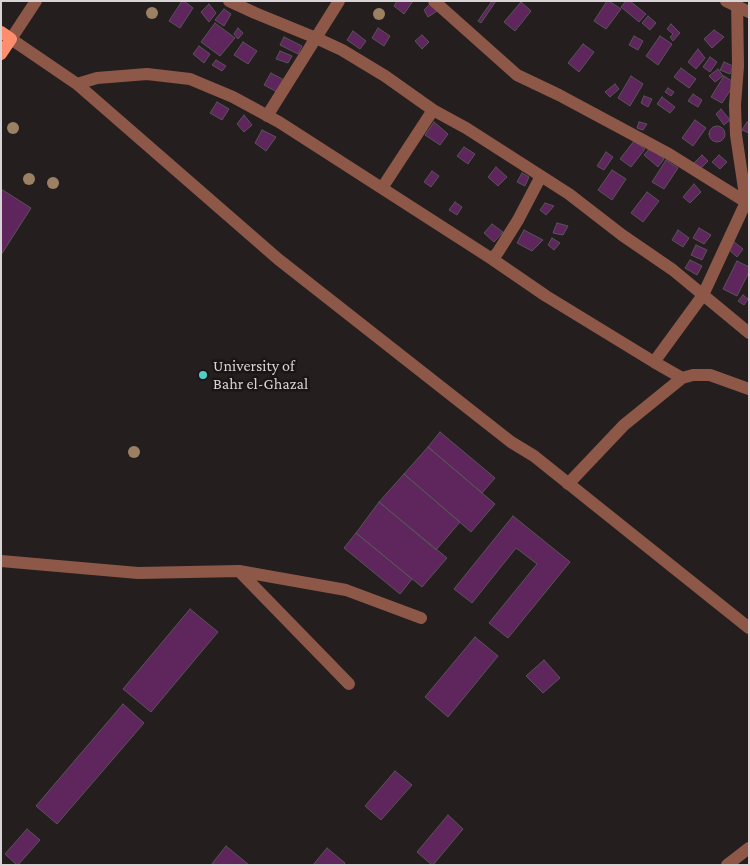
<!DOCTYPE html>
<style>
body{margin:0}
#map{position:relative;width:750px;height:866px;overflow:hidden;background:#251e1f;font-family:"Crimson Pro",serif}
canvas{display:block}
.frame{position:absolute;inset:0;border:2px solid #d8d3d4;pointer-events:none}
</style>
<div id="map">
<canvas width="750" height="866"></canvas>
<div class="frame"></div>
</div>
<script>
const ctx = document.querySelector('canvas').getContext('2d');
ctx.lineJoin = 'round';
function fill(path, color) { ctx.fillStyle = color; ctx.fill(path, 'evenodd'); }
const poly = rows => new Path2D(rows.map(r => 'M' + r).join(''));
function stroke(path, color, width, dash) { ctx.strokeStyle = color; ctx.lineWidth = width; ctx.lineCap = dash ? 'butt' : 'round'; ctx.setLineDash(dash || []); ctx.stroke(path); }
function drawText(font, color, halo, rows, align = 'center') {
  ctx.font = font + ' "Crimson Pro",serif'; ctx.lineWidth = 5; ctx.setLineDash([]); ctx.textBaseline = 'middle'; ctx.strokeStyle = halo; ctx.fillStyle = color; for (const [text, x, y, turn = 0] of rows) {
    ctx.save(); ctx.translate(x, y); ctx.rotate((+turn || 0) * Math.PI / 180); ctx.textAlign = isNaN(turn) ? turn : align; if (halo) ctx.strokeText(text, 0, 0); ctx.fillText(text, 0, 0); ctx.restore();
  }
}
const building = poly([
 [182,1,184,1,193,8,180,28,169,21,182,1],
 [397,1,413,1,404,14,394,6,397,1],
 [492,1,496,1,481,23,478,21,492,1],
 [607,1,609,1,621,9,606,29,594,21,607,1],
 [626,1,630,1,646,14,639,22,621,7,626,1],
 [521,2,531,11,515,31,504,22,521,2],
 [431,3,437,11,428,17,424,10,431,3],
 [209,4,216,13,209,22,201,12,209,4],
 [224,9,231,14,224,26,215,20,224,9],
 [648,16,656,23,650,30,642,23,648,16],
 [215,23,235,38,220,56,201,42,215,23],
 [671,24,680,33,673,41,670,37,673,34,667,29,671,24],
 [238,28,243,33,238,39,234,34,238,28],
 [378,28,390,36,384,46,372,38,378,28],
 [714,30,724,37,712,48,704,39,714,30],
 [353,31,366,41,360,49,347,40,353,31],
 [422,35,429,42,422,49,415,41,422,35],
 [634,36,643,41,638,50,629,45,634,36],
 [660,36,672,44,658,65,646,56,660,36],
 [284,37,302,46,298,54,280,45,284,37],
 [243,42,257,51,248,64,234,55,243,42],
 [583,44,594,52,579,72,568,63,583,44],
 [199,46,210,54,204,63,193,54,199,46],
 [698,49,705,58,696,69,688,62,698,49],
 [280,51,292,56,288,63,276,59,280,51],
 [710,57,717,62,710,72,703,67,710,57],
 [216,60,226,66,222,71,212,65,216,60],
 [724,62,733,66,730,74,720,70,724,62],
 [681,68,696,79,689,88,674,77,681,68],
 [718,69,723,76,715,82,709,76,718,69],
 [271,73,284,80,277,92,264,85,271,73],
 [631,76,643,84,630,106,618,98,631,76],
 [724,76,735,83,722,103,711,97,724,76],
 [615,84,619,89,610,97,605,92,615,84],
 [668,88,674,92,671,96,665,92,668,88],
 [693,94,702,100,698,107,688,101,693,94],
 [644,96,652,99,648,107,641,103,644,96],
 [662,97,675,107,670,113,657,104,662,97],
 [217,102,229,109,222,120,210,113,217,102],
 [721,109,730,120,724,125,716,114,721,109],
 [244,115,252,125,244,132,237,124,244,115],
 [695,120,706,128,693,146,682,138,695,120],
 [434,122,448,134,440,145,425,135,434,122],
 [639,122,647,124,643,130,637,128,639,122],
 [747,122,749,123,749,133,742,130,747,122],
 '709 134a8 8 0 1 1 16 0a8 8 0 1 1-16 0Z',
 [262,130,276,137,266,151,255,143,262,130],
 [634,141,645,149,631,167,620,159,634,141],
 [464,147,475,154,468,164,457,156,464,147],
 [650,148,664,159,658,167,644,155,650,148],
 [606,152,613,157,604,170,597,166,606,152],
 [702,155,708,161,700,169,694,163,702,155],
 [719,155,727,162,720,169,712,162,719,155],
 [666,160,678,168,664,189,652,182,666,160],
 [496,167,507,177,498,186,488,177,496,167],
 [612,170,626,179,612,200,598,190,612,170],
 [432,171,439,176,431,187,424,182,432,171],
 [522,173,529,177,525,186,517,182,522,173],
 [694,184,701,192,690,203,683,197,694,184],
 [1,189,31,208,1,255,1,189],
 [647,192,659,201,643,222,631,213,647,192],
 [455,202,462,207,457,215,449,210,455,202],
 [545,203,554,206,546,215,540,210,545,203],
 [557,223,568,226,563,235,553,233,557,223],
 [492,224,503,232,494,242,484,233,492,224],
 [699,228,711,235,704,244,693,238,699,228],
 [524,230,543,240,532,251,517,243,524,230],
 [678,230,689,238,683,247,672,240,678,230],
 [552,238,560,243,554,250,548,245,552,238],
 [734,242,743,249,737,257,728,249,734,242],
 [696,245,707,250,702,260,691,255,696,245],
 [690,260,702,266,697,275,685,268,690,260],
 [737,261,749,267,749,272,737,296,723,289,737,261],
 [743,295,748,299,744,305,738,301,743,295],
 [440,432,495,478,482,493,428,447,440,432],
 [428,447,495,504,471,532,404,474,428,447],
 [404,474,460,522,436,550,379,502,404,474],
 [379,502,447,558,422,587,356,533,379,502],
 [513,516,570,562,508,638,489,623,537,564,516,548,472,603,454,589,513,516],
 [356,533,412,579,400,594,344,548,356,533],
 [190,609,218,632,151,712,123,689,190,609],
 [475,637,498,656,448,717,425,697,475,637],
 [544,660,560,678,543,693,526,676,544,660],
 [123,704,144,723,57,824,36,806,123,704],
 [395,771,412,785,381,820,365,806,395,771],
 [448,815,463,829,433,865,432,865,417,852,448,815],
 [27,829,40,840,18,865,17,865,5,854,27,829],
 [226,846,249,865,211,865,226,846],
 [327,848,345,863,344,865,313,865,327,848]
]);
const minor = poly([
 [36,1,11,39,77,84,278,259,511,442,534,456,749,628],
 [229,1,255,13,316,38,342,50,385,76,433,110,466,128,569,194,622,235,673,270,749,333],
 [434,1,517,75,559,95,669,154,749,204],
 [726,1,749,12],
 [77,84,97,78,147,74,190,79,233,97,279,122,492,259,546,296,654,362,682,378],
 [267,116,339,1],
 [382,188,433,110],
 [492,259,498,252,518,220,541,176],
 [654,362,703,295,746,202,736,135,735,105,738,66,737,1],
 [568,484,624,425,682,378,693,375,710,375,749,389],
 [1,561,138,573,239,571,349,684],
 [239,571,346,590,421,618],
 [727,865,749,848]
]);
const major = poly([
 [1,32,11,39,1,54]
]);
const trees = [
 [152,13],
 [379,14],
 [13,128],
 [29,179],
 [53,183],
 [134,452]
];
const markers = [
 [203,375,5,"#54cdc8"]
];
const poiNames = [
 ["University of",213,366],
 ["Bahr el-Ghazal",213,384]
];
fill(building, '#5e265c');
stroke(building, '#595459', 1);
stroke(minor, '#8e5848', 12);
stroke(major, '#fd8d6c', 12);
ctx.fillStyle = '#9b8063';
for (const [x, y] of trees) { ctx.beginPath(); ctx.arc(x, y, 6, 0, 2 * Math.PI); ctx.fill(); }
for (const [x, y, r, color] of markers) { const dot = new Path2D(); dot.arc(x, y, r, 0, 2 * Math.PI); ctx.fillStyle = color; ctx.fill(dot); stroke(dot, '#1b1516', 2); }
drawText('16px', '#d8d3d4', '#1b1516', poiNames, 'left');
</script>
